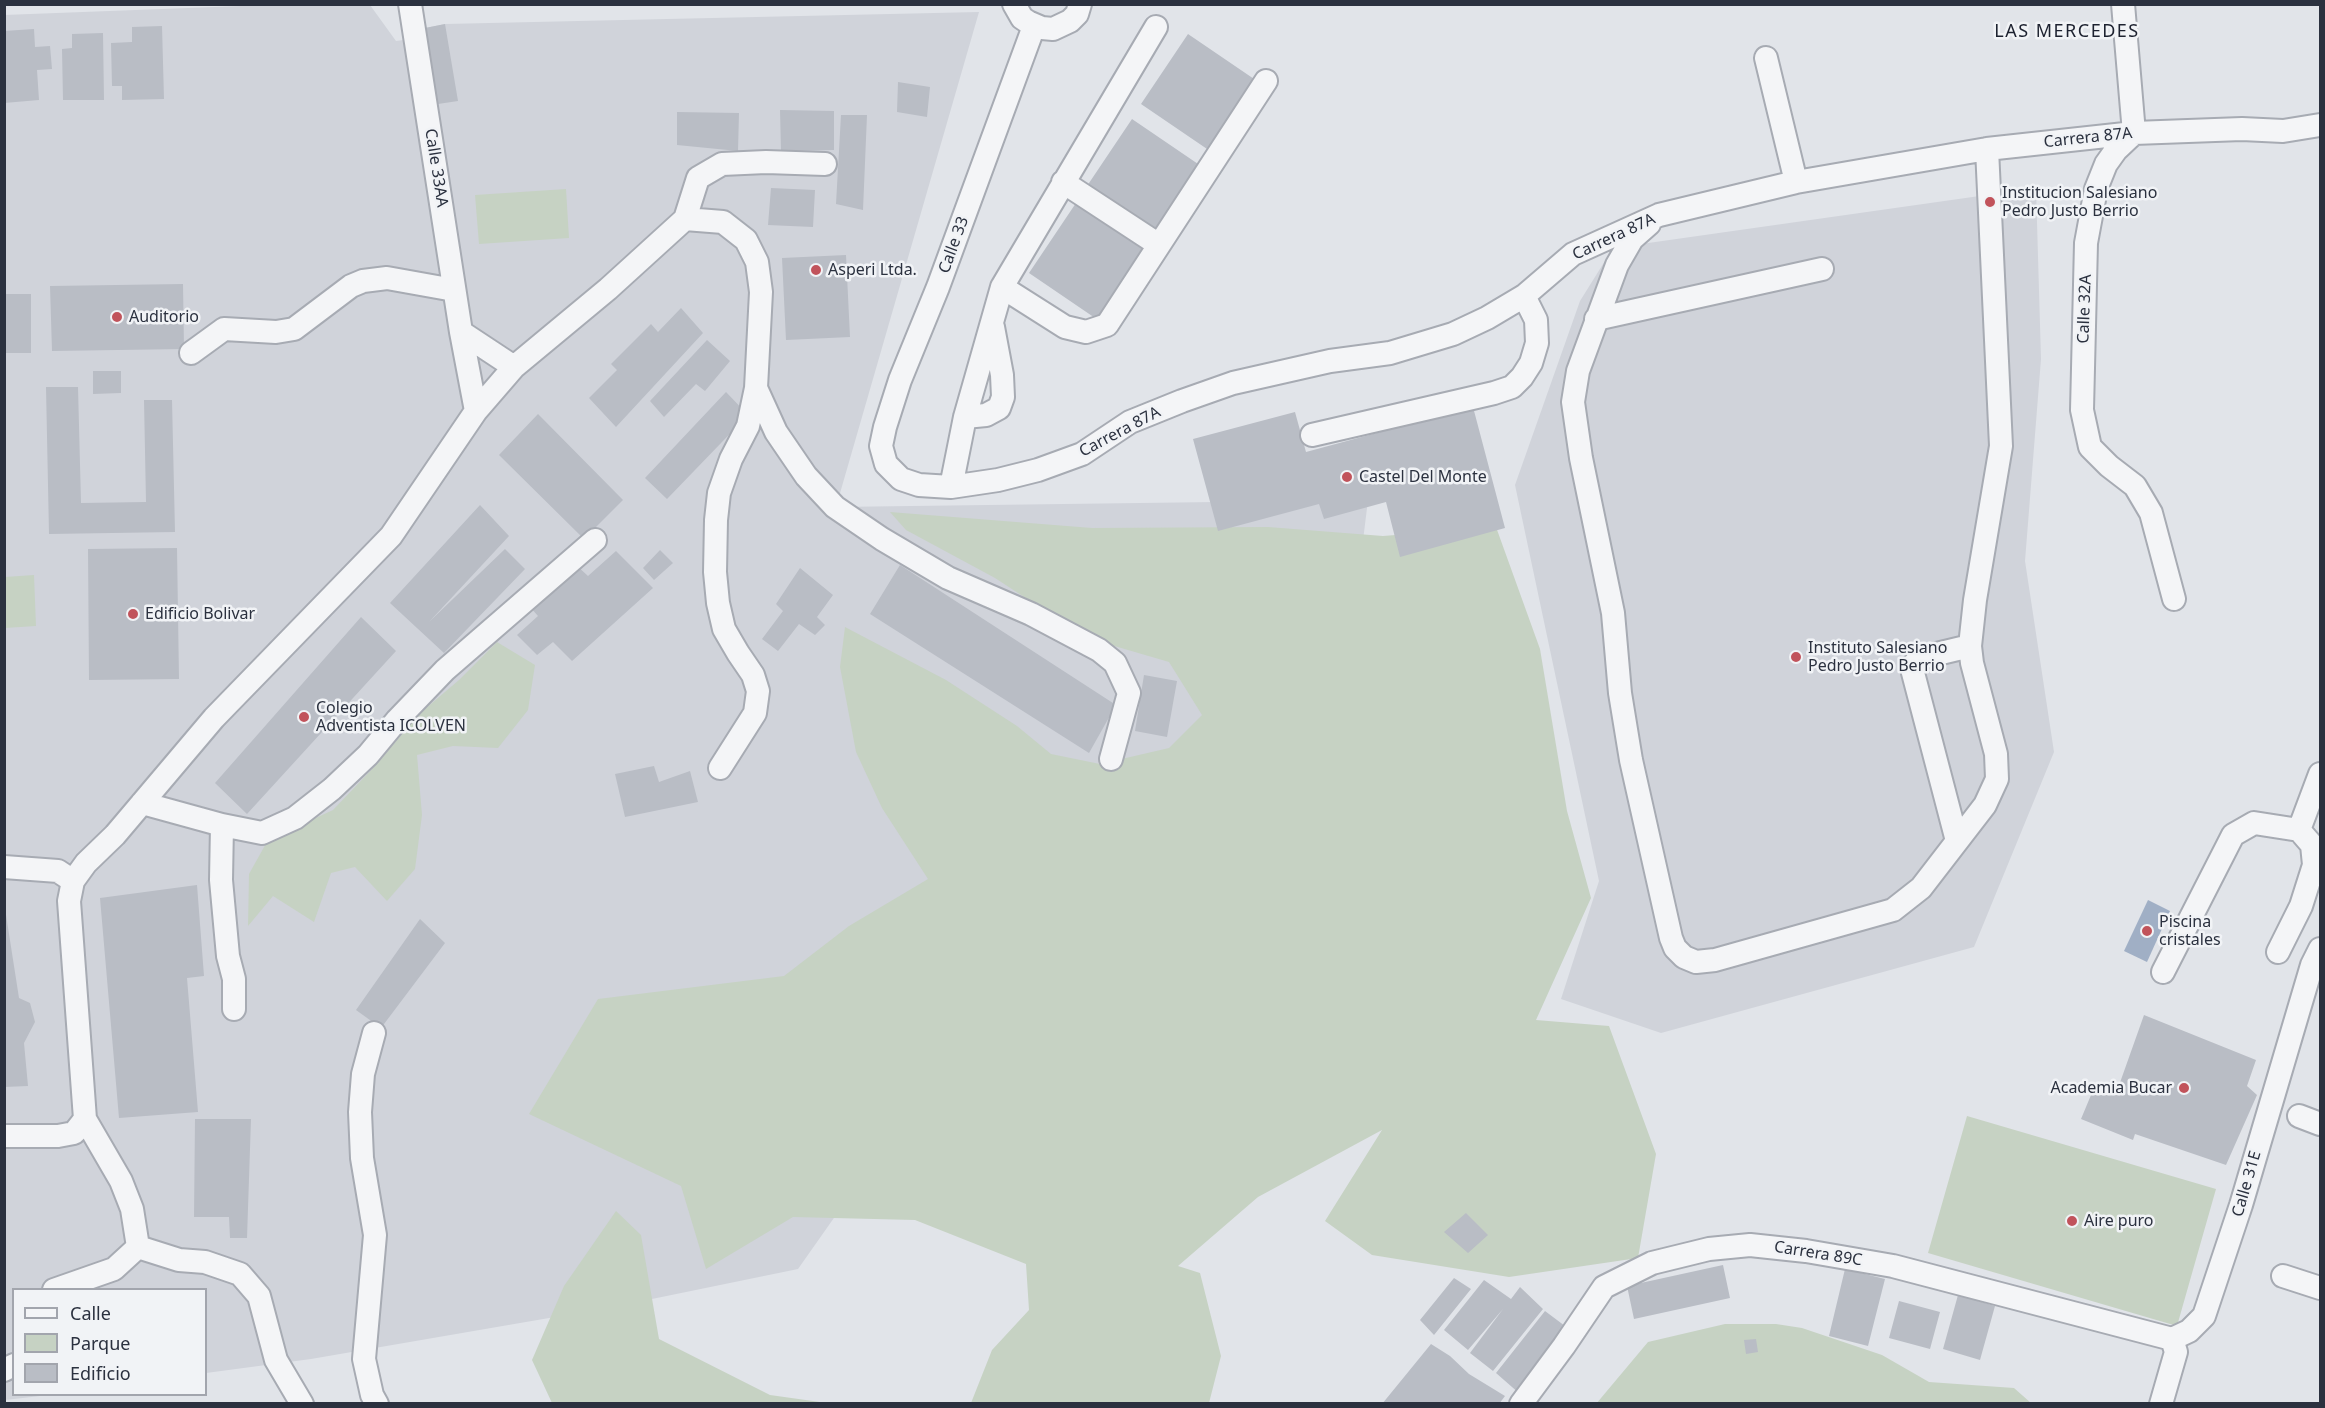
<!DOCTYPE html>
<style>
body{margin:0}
#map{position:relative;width:2325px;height:1408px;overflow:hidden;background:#e1e4e9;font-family:"Noto Sans",sans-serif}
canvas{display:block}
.frame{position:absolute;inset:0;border:6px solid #2b313f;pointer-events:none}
.legend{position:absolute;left:12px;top:1288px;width:195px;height:108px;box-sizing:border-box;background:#f1f3f6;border:2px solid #a2a5ad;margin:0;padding:8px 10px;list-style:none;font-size:18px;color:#2b313f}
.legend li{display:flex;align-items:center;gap:12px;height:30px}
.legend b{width:30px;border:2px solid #a2a5ad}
</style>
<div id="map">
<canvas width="2325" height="1408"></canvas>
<div class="frame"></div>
<ul class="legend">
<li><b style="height:8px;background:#f4f5f7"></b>Calle</li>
<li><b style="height:16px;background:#c6d2c3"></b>Parque</li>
<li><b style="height:16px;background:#b9bdc5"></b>Edificio</li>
</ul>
</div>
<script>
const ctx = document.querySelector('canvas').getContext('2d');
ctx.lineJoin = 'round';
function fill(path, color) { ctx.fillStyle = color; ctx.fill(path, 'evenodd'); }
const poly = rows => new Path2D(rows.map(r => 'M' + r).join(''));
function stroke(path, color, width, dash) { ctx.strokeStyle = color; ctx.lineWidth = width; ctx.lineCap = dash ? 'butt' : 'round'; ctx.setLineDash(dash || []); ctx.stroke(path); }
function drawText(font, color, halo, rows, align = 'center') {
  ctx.font = font + ' "Noto Sans",sans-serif'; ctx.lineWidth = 5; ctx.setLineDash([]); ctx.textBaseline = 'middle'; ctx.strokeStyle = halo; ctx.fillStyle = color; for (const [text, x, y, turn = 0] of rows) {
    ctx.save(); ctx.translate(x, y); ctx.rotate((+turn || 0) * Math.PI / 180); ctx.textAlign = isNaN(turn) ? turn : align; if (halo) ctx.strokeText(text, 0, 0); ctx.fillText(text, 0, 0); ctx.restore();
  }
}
const built = poly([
 [267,5,370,5,396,41,426,37,425,28,445,24,979,12,836,507,1368,500,1347,670,879,1154,798,1269,613,1307,311,1359,206,1373,206,1290,14,1290,14,1394,49,1395,5,1400,4,15],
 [2036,188,2041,359,2025,561,2054,752,1974,947,1661,1033,1561,999,1599,881,1515,485,1580,301,1613,248]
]);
const green = poly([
 [566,189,569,238,479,244,475,195],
 [890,512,1092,528,1268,527,1383,536,1496,527,1540,649,1567,811,1591,898,1536,1020,1609,1026,1656,1154,1638,1258,1509,1277,1372,1255,1325,1221,1382,1130,1258,1197,1178,1266,1200,1273,1221,1356,1209,1403,971,1403,992,1350,1029,1310,1026,1264,915,1220,793,1217,706,1269,681,1186,529,1114,598,999,784,976,849,926,928,879,882,808,856,752,840,667,845,627,946,680,1017,726,1051,754,1100,764,1169,748,1202,715,1169,662,1087,638,995,578,906,530],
 [34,575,36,626,5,628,5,577],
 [497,642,535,665,528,710,498,748,453,746,417,755,422,815,415,869,387,901,355,867,331,873,314,922,273,896,248,926,249,874,268,840,333,810,377,764,418,715,459,680],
 [1967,1116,2216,1189,2177,1326,1928,1253],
 [616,1211,641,1235,659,1339,770,1395,827,1403,552,1403,532,1360,564,1286],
 [1725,1324,1776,1324,1802,1328,1882,1355,1929,1382,2014,1388,2031,1403,1596,1404,1648,1342]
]);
const water = poly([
 [2148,900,2170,911,2147,962,2124,951]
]);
const building = poly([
 [445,24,458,101,438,104,425,28],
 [162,26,164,99,122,100,122,86,112,86,111,43,132,42,132,27],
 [34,29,35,47,50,46,52,69,37,70,39,100,4,103,4,31],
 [103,33,104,100,63,100,62,49,72,48,72,34],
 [1188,34,1257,81,1210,151,1141,104],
 [898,82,930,87,927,117,897,112],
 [780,110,834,111,834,150,781,151],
 [677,112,739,113,738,151,677,145],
 [841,115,867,115,863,210,836,204],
 [1132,119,1201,166,1154,236,1085,189],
 [771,188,815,190,813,227,768,225],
 [1076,203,1145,250,1098,320,1029,273],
 [846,255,850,337,786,340,782,258],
 [183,284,184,349,52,351,50,286],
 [5,294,31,294,31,353,5,353],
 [681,308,703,333,616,427,589,398,617,370,611,364,651,324,658,332],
 [707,340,730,361,705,391,696,384,664,417,650,401],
 [93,371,121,371,121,393,93,394],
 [46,387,78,387,81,503,146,502,144,400,172,400,175,532,49,534],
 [726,392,748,415,667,499,645,478],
 [1473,407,1505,528,1400,557,1386,502,1324,519,1319,504,1218,531,1193,439,1295,412,1306,452],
 [538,414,623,500,584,539,499,455],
 [480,505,509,536,429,622,505,549,525,569,444,653,390,603],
 [177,548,179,679,89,680,88,549],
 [660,550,673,563,654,580,643,568],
 [616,551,653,588,572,661,553,642,537,655,517,635,538,616,531,608,576,565,588,576],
 [900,565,1116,705,1089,753,870,614],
 [800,568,833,595,817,617,825,625,815,635,799,624,778,651,762,639,783,611,776,604],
 [361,617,396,651,247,814,215,783],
 [1144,675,1177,681,1167,737,1135,731],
 [654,766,659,782,690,771,698,802,625,817,615,774],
 [197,885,204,976,187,978,198,1112,119,1118,100,898],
 [4,902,19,998,30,1003,35,1022,24,1043,28,1086,4,1087],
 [420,919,445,943,381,1028,356,1010],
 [2144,1015,2256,1060,2247,1086,2257,1095,2226,1165,2135,1134,2133,1140,2081,1119,2096,1083,2117,1091],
 [195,1119,251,1119,247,1238,230,1238,229,1217,194,1217],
 [1466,1213,1488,1235,1468,1253,1444,1232],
 [1723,1265,1730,1298,1634,1319,1627,1286],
 [1845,1269,1885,1279,1868,1346,1829,1336],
 [1454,1278,1471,1289,1434,1335,1420,1320],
 [1484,1280,1511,1299,1520,1287,1543,1309,1493,1371,1470,1353,1503,1309,1468,1350,1444,1330],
 [1958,1295,1995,1306,1980,1360,1943,1349],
 [1899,1301,1940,1312,1930,1349,1889,1338],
 [1545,1311,1569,1329,1520,1394,1496,1373],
 [1756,1339,1758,1352,1746,1354,1744,1340],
 [1431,1344,1450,1356,1469,1374,1505,1396,1499,1404,1382,1404]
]);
const minor = poly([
 [410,4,461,332,476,411],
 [1014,4,1022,18,1028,22,1042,28,1053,29,1070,21,1077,14,1080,4],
 [2123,4,2134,133,2116,150,2106,164,2096,189,2086,243,2082,410,2090,447,2109,466,2135,486,2151,513,2174,599],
 [1034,26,938,287,900,380,885,427,881,446,886,464,901,479,919,485,951,487,998,480,1038,470,1082,454,1130,422,1182,401,1233,383,1330,361,1390,353,1453,334,1487,318,1524,296,1573,254,1659,215,1796,182,1987,149,2134,133,2242,129,2283,131,2320,125],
 [1766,58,1796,182],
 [1063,182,1159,245],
 [685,219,698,178,722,164,766,162,825,164],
 [1649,224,1632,239,1617,265,1578,371,1573,402,1581,458,1613,613,1620,693,1631,760,1671,938,1675,948,1684,957,1696,962,1715,960,1893,910,1921,888,1985,805,1997,779,1996,754,1972,663,1970,646,1975,600,2001,446,1987,149],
 [1002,287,1065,327,1086,332,1107,325,1266,81],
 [1596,319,1822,269],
 [461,332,514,367],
 [191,353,224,329,276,332,294,329,351,286,363,281,387,278,454,290],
 [756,388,776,432,806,476,835,507,882,539,948,578,1031,614,1099,650,1115,663,1129,693,1111,759],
 [965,417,986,415,999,408,1003,397,1002,375,993,327],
 [1312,435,1494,393,1512,387,1522,377,1531,363,1537,343,1536,320,1524,296],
 [951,487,965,417,1002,287,1156,27],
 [142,803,222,825,221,880,228,956,234,979,234,1009],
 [222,825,262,833,295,818,332,789,368,755,397,720,445,670,595,540],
 [2299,830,2320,774],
 [1957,841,1912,669,1915,663,1920,658,1970,646],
 [4,867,58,871,73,881],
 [2163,972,2233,835,2254,823,2299,830,2312,845,2314,865,2301,906,2278,952],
 [374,1033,363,1074,360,1112,362,1158,375,1235,364,1359,372,1395,377,1404],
 [2299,1116,2320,1124],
 [4,1136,58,1136,74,1133,85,1119],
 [2283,1276,2320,1288],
 [54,1290,114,1269,138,1247],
 [2172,1339,2189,1331,2204,1316,2241,1205,2312,965,2320,949],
 [4,1370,14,1365],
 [302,1404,276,1360,259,1296,240,1274,205,1262,179,1260,138,1247,132,1209,121,1181,85,1119,69,901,73,881,86,863,115,835,214,718,391,536,476,411,514,367,608,289,685,219,723,222,746,240,757,262,761,292,756,388,748,426,731,459,719,493,716,520,715,572,718,603,724,629,738,653,753,675,758,691,755,713,720,768],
 [1521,1404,1564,1346,1604,1287,1652,1263,1709,1249,1750,1245,1806,1251,1893,1266,2172,1339],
 [2161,1404,2176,1352,2172,1339]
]);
const markers = [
 [1990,202,6,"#c1535b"],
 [816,270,6,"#c1535b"],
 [117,317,6,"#c1535b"],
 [1347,477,6,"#c1535b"],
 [133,614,6,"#c1535b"],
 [1796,657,6,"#c1535b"],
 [304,717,6,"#c1535b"],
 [2147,931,6,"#c1535b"],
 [2184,1088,6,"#c1535b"],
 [2072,1221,6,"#c1535b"]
];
const streetNames = [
 ["Carrera 87A",2088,138,-6],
 ["Calle 33AA",436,168,81],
 ["Carrera 87A",1614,237,-25],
 ["Calle 33",954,245,-70],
 ["Calle 32A",2085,309,-88],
 ["Carrera 87A",1120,432,-28],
 ["Calle 31E",2247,1184,-74],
 ["Carrera 89C",1818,1254,9]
];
const poiNames = [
 ["Institucion Salesiano",2002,193],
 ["Pedro Justo Berrio",2002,211],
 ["Asperi Ltda.",828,270],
 ["Auditorio",129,317],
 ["Castel Del Monte",1359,477],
 ["Edificio Bolivar",145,614],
 ["Instituto Salesiano",1808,648],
 ["Pedro Justo Berrio",1808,666],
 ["Colegio",316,708],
 ["Adventista ICOLVEN",316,726],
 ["Piscina",2159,922],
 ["cristales",2159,940],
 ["Academia Bucar",2172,1088,"right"],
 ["Aire puro",2084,1221]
];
const neighbourhoodNames = [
 ["LAS MERCEDES",2067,32]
];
fill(built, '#d0d3da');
fill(green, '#c6d2c3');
fill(water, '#a0afc5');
fill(building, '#b9bdc5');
stroke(minor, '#a7abb3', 26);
stroke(minor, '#f4f5f7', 22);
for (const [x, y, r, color] of markers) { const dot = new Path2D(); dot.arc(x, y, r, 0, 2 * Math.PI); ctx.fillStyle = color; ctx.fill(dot); stroke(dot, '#f1f3f6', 2); }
drawText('16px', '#2b313f', '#f1f3f6', streetNames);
drawText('16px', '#2b313f', '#f1f3f6', poiNames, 'left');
ctx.letterSpacing = '1.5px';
drawText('18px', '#1d2230', '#f1f3f6', neighbourhoodNames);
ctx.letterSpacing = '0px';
</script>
